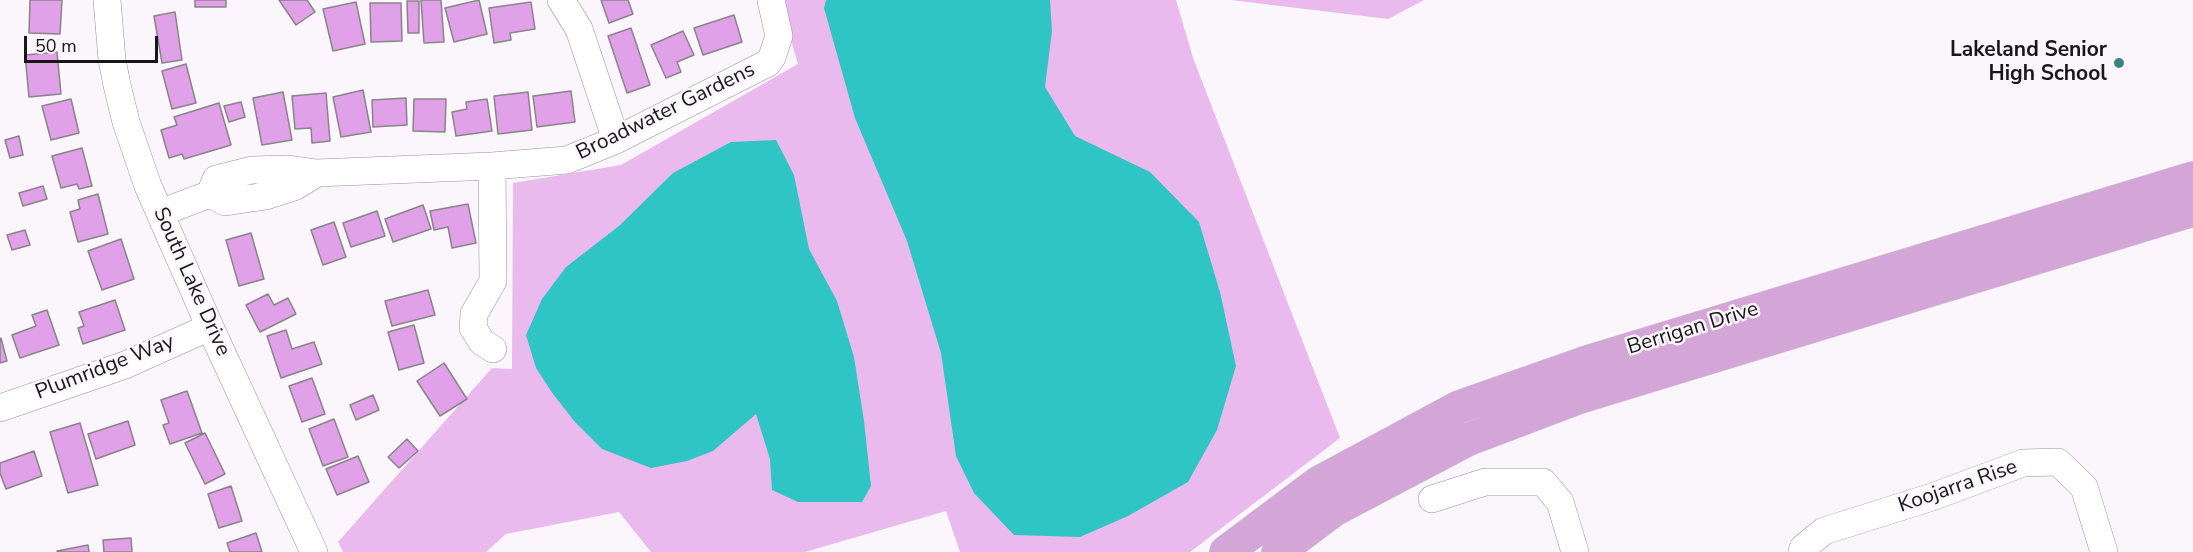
<!DOCTYPE html>
<style>
body{margin:0}
#map{position:relative;width:2193px;height:552px;overflow:hidden;background:#faf6fb;font-family:"Nunito Sans",sans-serif}
canvas{display:block}
.scale{position:absolute;left:24px;top:36px;width:134px;height:27px;box-sizing:border-box;border:3px solid #181618;border-top:0;padding-left:8px;font-size:18px;line-height:21px;white-space:nowrap;color:#181618;-webkit-text-stroke:4px #faf6fb;paint-order:stroke}
</style>
<div id="map">
<canvas width="2193" height="552"></canvas>
<div class="scale">50 m</div>
</div>
<script>
const ctx = document.querySelector('canvas').getContext('2d');
ctx.lineJoin = 'round';
function fill(path, color) { ctx.fillStyle = color; ctx.fill(path, 'evenodd'); }
const poly = rows => new Path2D(rows.map(r => 'M' + r).join(''));
function stroke(path, color, width, dash) { ctx.strokeStyle = color; ctx.lineWidth = width; ctx.lineCap = dash ? 'butt' : 'round'; ctx.setLineDash(dash || []); ctx.stroke(path); }
function drawText(font, color, halo, rows, align = 'center') {
  ctx.font = font + ' "Nunito Sans",sans-serif'; ctx.lineWidth = 5; ctx.setLineDash([]); ctx.textBaseline = 'middle'; ctx.strokeStyle = halo; ctx.fillStyle = color; for (const [text, x, y, turn = 0] of rows) {
    ctx.save(); ctx.translate(x, y); ctx.rotate((+turn || 0) * Math.PI / 180); ctx.textAlign = isNaN(turn) ? turn : align; if (halo) ctx.strokeText(text, 0, 0); ctx.fillText(text, 0, 0); ctx.restore();
  }
}
const green = poly([
 [779,0,1176,0,1193,58,1340,438,1190,552,960,552,946,511,805,552,651,552,619,512,506,534,486,552,343,552,338,542,492,368,512,369,513,183,621,165,798,64],
 [1231,0,1424,0,1388,19]
]);
const water = poly([
 [826,0,1050,0,1052,31,1045,87,1075,136,1150,172,1199,222,1220,292,1236,366,1217,430,1188,482,1128,516,1080,537,1014,535,974,493,956,456,941,353,907,241,855,118,824,8],
 [776,140,794,175,809,249,837,301,854,357,864,421,871,486,862,502,798,502,772,490,770,459,756,414,713,451,687,461,651,468,602,449,575,422,553,394,536,368,526,335,542,299,566,267,619,226,673,173,731,142]
]);
const building = poly([
 [30,0,62,0,60,34,29,33,30,0],
 [195,0,226,0,226,7,195,7,195,0],
 [279,0,307,0,315,12,296,25,279,0],
 [421,0,441,0,444,42,424,43,421,0],
 [479,0,487,34,454,42,445,8,479,0],
 [601,0,628,0,633,14,609,23,601,0],
 [407,1,419,1,419,33,408,33,407,1],
 [356,2,365,44,333,51,323,9,356,2],
 [531,2,535,29,510,33,511,40,494,43,489,8,531,2],
 [370,3,401,3,402,41,371,42,370,3],
 [175,12,182,60,162,63,154,16,175,12],
 [734,15,742,42,703,55,694,28,734,15],
 [631,28,650,85,627,93,608,36,631,28],
 [683,31,694,55,677,62,681,72,666,78,651,45,683,31],
 [57,52,61,94,29,97,25,55,57,52],
 [186,64,196,103,172,109,162,71,186,64],
 [363,90,371,132,341,137,333,97,363,90],
 [571,91,575,122,537,127,533,96,571,91],
 [283,92,292,140,262,145,253,98,283,92],
 [528,92,532,130,498,134,494,96,528,92],
 [326,93,330,141,312,143,311,128,295,129,292,96,326,93],
 [406,98,407,125,373,127,372,100,406,98],
 [71,99,79,133,51,140,42,106,71,99],
 [414,99,446,99,445,132,413,131,414,99],
 [487,99,492,131,456,136,452,112,467,109,466,102,487,99],
 [241,102,245,117,229,122,224,106,241,102],
 [219,103,231,145,184,159,182,154,169,158,161,130,177,125,174,117,219,103],
 [19,136,23,155,10,158,5,140,19,136],
 [82,148,92,186,79,189,77,184,61,188,52,156,82,148],
 [43,186,47,199,23,206,19,193,43,186],
 [98,194,108,234,78,242,70,212,80,209,78,200,98,194],
 [468,204,476,243,452,248,448,227,434,230,430,211,468,204],
 [423,205,431,229,393,242,385,219,423,205],
 [377,211,385,236,351,247,343,223,377,211],
 [334,222,346,257,323,265,311,230,334,222],
 [25,230,30,245,12,250,7,235,25,230],
 [251,233,264,279,239,286,226,240,251,233],
 [121,239,134,279,102,290,88,251,121,239],
 [428,290,435,315,392,326,385,301,428,290],
 [268,294,274,305,288,298,296,314,260,332,246,305,268,294],
 [115,300,125,330,83,344,78,328,84,326,79,312,115,300],
 [47,310,59,345,20,358,12,335,36,326,32,315,47,310],
 [414,325,424,363,399,370,388,332,414,325],
 [286,330,292,349,314,342,322,364,281,378,267,336,286,330],
 [1,338,7,361,0,363,0,339,1,338],
 [444,363,467,399,440,416,417,381,444,363],
 [312,378,325,414,302,422,289,386,312,378],
 [187,391,202,433,170,444,163,425,169,423,161,400,187,391],
 [373,395,379,410,356,420,350,405,373,395],
 [334,419,348,457,323,466,309,429,334,419],
 [128,421,135,445,96,459,88,434,128,421],
 [80,423,98,485,68,493,50,432,80,423],
 [205,433,225,474,205,484,185,443,205,433],
 [407,439,418,451,399,468,388,457,407,439],
 [34,451,42,476,6,489,0,473,0,463,34,451],
 [358,456,369,482,337,495,326,469,358,456],
 [231,486,242,521,219,528,208,494,231,486],
 [256,533,262,552,230,552,227,543,256,533],
 [131,538,132,552,104,552,103,540,131,538],
 [88,545,89,552,58,552,57,551,88,545]
]);
const minor = poly([
 [107,0,112,60,117,85,126,122,148,186,210,327,314,552],
 [561,0,579,29,616,140],
 [492,166,493,281,474,314,473,328,482,342,493,349],
 [210,194,225,202,266,196,294,187,317,173],
 [160,213,210,194,216,179,252,170,288,169,317,173,492,166,567,160,616,140,768,63,772,57,779,36,771,0],
 [0,408,125,365,210,327],
 [1432,499,1485,482,1543,482,1560,502,1575,552],
 [1802,552,1803,548,1824,531,1932,497,2023,463,2058,462,2084,487,2104,552]
]);
const major = poly([
 [1226,552,1318,483,1459,407,1587,362,2193,178],
 [1278,552,1334,510,1469,439,1577,398,2193,210]
]);
const markers = [
 [2119,63,6,"#3b8382"]
];
const poiNames = [
 ["Lakeland Senior",2107,51],
 ["High School",2107,75]
];
const streetNames = [
 ["Broadwater Gardens",666,112,-26],
 ["South Lake Drive",191,282,66],
 ["Berrigan Drive",1693,329,-17],
 ["Plumridge Way",105,368,-21],
 ["Koojarra Rise",1958,487,-19]
];
fill(green, '#eabaef');
fill(water, '#2fc5c4');
fill(building, '#e1a1e8');
stroke(building, '#888488', 1.5);
stroke(minor, '#979297', 28);
stroke(major, '#d5d5d5', 34);
stroke(minor, '#fff', 27);
stroke(major, '#d3a6d7', 33);
for (const [x, y, r, color] of markers) { const dot = new Path2D(); dot.arc(x, y, r, 0, 2 * Math.PI); ctx.fillStyle = color; ctx.fill(dot); stroke(dot, '#faf6fb', 2); }
drawText('bold 21px', '#181618', '#faf6fb', poiNames, 'right');
drawText('21px', '#181618', '#faf6fb', streetNames);
</script>
